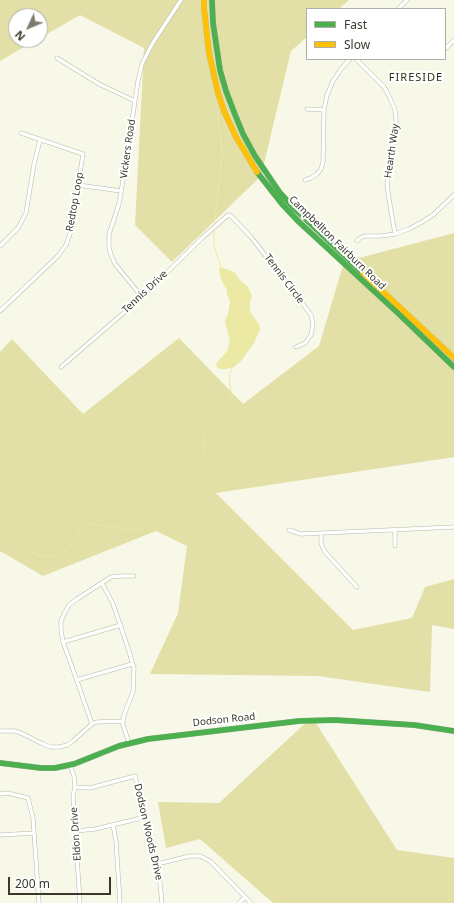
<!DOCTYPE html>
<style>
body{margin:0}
#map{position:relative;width:454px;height:903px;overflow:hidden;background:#f8f8e8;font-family:"Noto Sans",sans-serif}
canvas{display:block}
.legend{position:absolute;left:306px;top:8px;width:140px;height:52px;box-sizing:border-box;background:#fff;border:1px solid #b0afaa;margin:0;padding:5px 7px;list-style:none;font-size:12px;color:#39382b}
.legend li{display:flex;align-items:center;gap:8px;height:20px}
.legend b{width:20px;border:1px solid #b0afaa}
.north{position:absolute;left:8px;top:8px;width:40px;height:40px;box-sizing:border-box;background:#fff;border:1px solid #b0afaa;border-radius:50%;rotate:226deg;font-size:11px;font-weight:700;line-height:16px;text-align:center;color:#39382b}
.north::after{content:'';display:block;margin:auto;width:14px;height:18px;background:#7c7b6d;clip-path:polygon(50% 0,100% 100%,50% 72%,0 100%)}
.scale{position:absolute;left:8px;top:877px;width:103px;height:18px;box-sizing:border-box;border:2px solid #39382b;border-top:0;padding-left:5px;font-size:12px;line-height:14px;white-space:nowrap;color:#39382b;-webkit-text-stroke:3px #fff;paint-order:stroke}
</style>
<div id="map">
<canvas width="454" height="903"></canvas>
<ul class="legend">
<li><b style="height:5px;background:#4caf50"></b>Fast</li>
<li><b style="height:5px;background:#ffc107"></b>Slow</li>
</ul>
<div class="north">N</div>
<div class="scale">200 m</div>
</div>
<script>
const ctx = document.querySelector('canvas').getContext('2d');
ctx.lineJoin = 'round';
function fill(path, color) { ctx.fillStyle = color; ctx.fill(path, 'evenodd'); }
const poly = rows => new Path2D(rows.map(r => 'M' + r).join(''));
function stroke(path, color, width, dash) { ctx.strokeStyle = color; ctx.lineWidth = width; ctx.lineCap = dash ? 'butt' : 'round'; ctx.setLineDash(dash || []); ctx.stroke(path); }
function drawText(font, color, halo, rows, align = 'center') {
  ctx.font = font + ' "Noto Sans",sans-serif'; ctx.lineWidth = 4; ctx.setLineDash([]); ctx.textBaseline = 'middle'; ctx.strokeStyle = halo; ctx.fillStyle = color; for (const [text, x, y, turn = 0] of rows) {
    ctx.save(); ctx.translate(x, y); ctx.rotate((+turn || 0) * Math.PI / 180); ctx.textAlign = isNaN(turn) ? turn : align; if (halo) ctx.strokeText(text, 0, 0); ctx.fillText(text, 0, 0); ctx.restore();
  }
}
const forest = poly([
 [0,0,349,0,339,9,307,9,307,37,291,51,261,176,172,262,135,225,144,48,80,15,40,38,40,16,16,16,16,40,36,40,0,61],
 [454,233,454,457,216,493,353,630,412,618,425,587,454,579,454,629,432,625,430,692,318,676,150,674,178,613,187,546,156,531,43,576,0,551,0,352,12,339,83,414,179,338,243,404,319,346,344,262],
 [312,717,397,850,454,858,454,903,273,903,200,839,166,848,158,802,219,803]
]);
const water = poly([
 [220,267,221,267,234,272,240,280,248,287,252,296,250,301,250,312,259,324,260,329,258,334,254,343,242,360,234,367,226,369,219,369,216,366,216,364,227,351,230,341,225,322,226,319,228,314,230,302,227,294,227,290,222,281,219,271]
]);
const stream = poly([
 [214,225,222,157,221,136,218,121,218,111],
 [214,230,214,246,221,267],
 [0,531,11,540,37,555,42,556,53,557,62,554,68,549,74,541,78,531,82,525,87,523,137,531,146,526,158,510,169,501,186,482,201,459,204,449,204,439,207,429,228,401,230,396,231,391,229,376,232,368]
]);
const street = poly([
 [398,9,407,0],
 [445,49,454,40],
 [57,58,99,84,135,101],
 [356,59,384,87,390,98,395,110,396,119,396,128,388,171,387,184,389,199,395,234],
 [307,109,324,110],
 [305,180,311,178,317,174,321,169,323,162,324,110,327,95,333,81,341,69,350,59],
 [78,185,121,191],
 [357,241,360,238,365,236,381,236,395,234,409,229,422,222,433,215,454,195],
 [0,246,18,228,26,213,34,164,40,140],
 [142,297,115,264,111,255,109,247,109,234,119,204,123,180,138,81,142,64,149,50,154,41,181,0],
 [0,311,58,256,66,245,71,231,83,154,21,133],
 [61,367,142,297,202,238,228,215,231,216,250,236,285,280,311,315,313,324,311,335,305,343,296,347],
 [289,530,301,534,454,527],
 [395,530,395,546],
 [321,533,321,543,325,552,357,587],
 [102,583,113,604,128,648,134,668,133,692,124,715,123,721,123,725,129,743],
 [63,642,121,625],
 [77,680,132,664],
 [92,724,76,678,63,642,61,630,61,621,65,612,69,605,77,599,111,577,121,576,134,576],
 [0,731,15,731,21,733,43,744,51,747,60,747,67,745,73,741,92,724,97,722,123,721],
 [70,765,74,776,75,787,73,796,80,903],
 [75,787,90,788,135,776,159,873,162,903],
 [0,794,8,793,28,798,33,818,39,903],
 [113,825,116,841,120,903],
 [76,831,95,829,146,817],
 [0,835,34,833],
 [157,864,190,856,200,856,210,861,251,903],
 [239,903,245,897]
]);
const fast = poly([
 [212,0,213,23,220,70,226,91,234,112,243,134,255,156,280,193,295,209,363,273],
 [257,172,282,204,299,222,399,314,454,367],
 [0,763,41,768,55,768,74,764,119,746,148,739,299,721,335,720,414,725,454,731]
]);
const slow = poly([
 [204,0,204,8,209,53,218,93,224,111,236,137,257,172],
 [363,273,454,358]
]);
const streetNames = [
 ["Vickers Road",128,149,-82],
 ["Hearth Way",392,151,-82],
 ["Redtop Loop",75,202,-80],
 ["Campbellton Fairburn Road",337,243,44],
 ["Tennis Circle",284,279,53],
 ["Tennis Drive",145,292,-43],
 ["Dodson Road",224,720,-6],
 ["Dodson Woods Drive",148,832,77],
 ["Eldon Drive",76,834,-94]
];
const neighbourhoodNames = [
 ["FIRESIDE",416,78]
];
fill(forest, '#e2dfa7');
fill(water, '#ece9a5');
stroke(stream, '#ece9a5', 1);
stroke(street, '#b8b8aa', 4.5);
stroke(fast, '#b8b8aa', 6);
stroke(slow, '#b8b8aa', 6);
stroke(street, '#fefefc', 3.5);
stroke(fast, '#4caf50', 5.5);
stroke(slow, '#ffc107', 5.5);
drawText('10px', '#39382b', '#fff', streetNames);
ctx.letterSpacing = '1px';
drawText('11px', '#312f12', '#fff', neighbourhoodNames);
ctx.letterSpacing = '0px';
</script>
